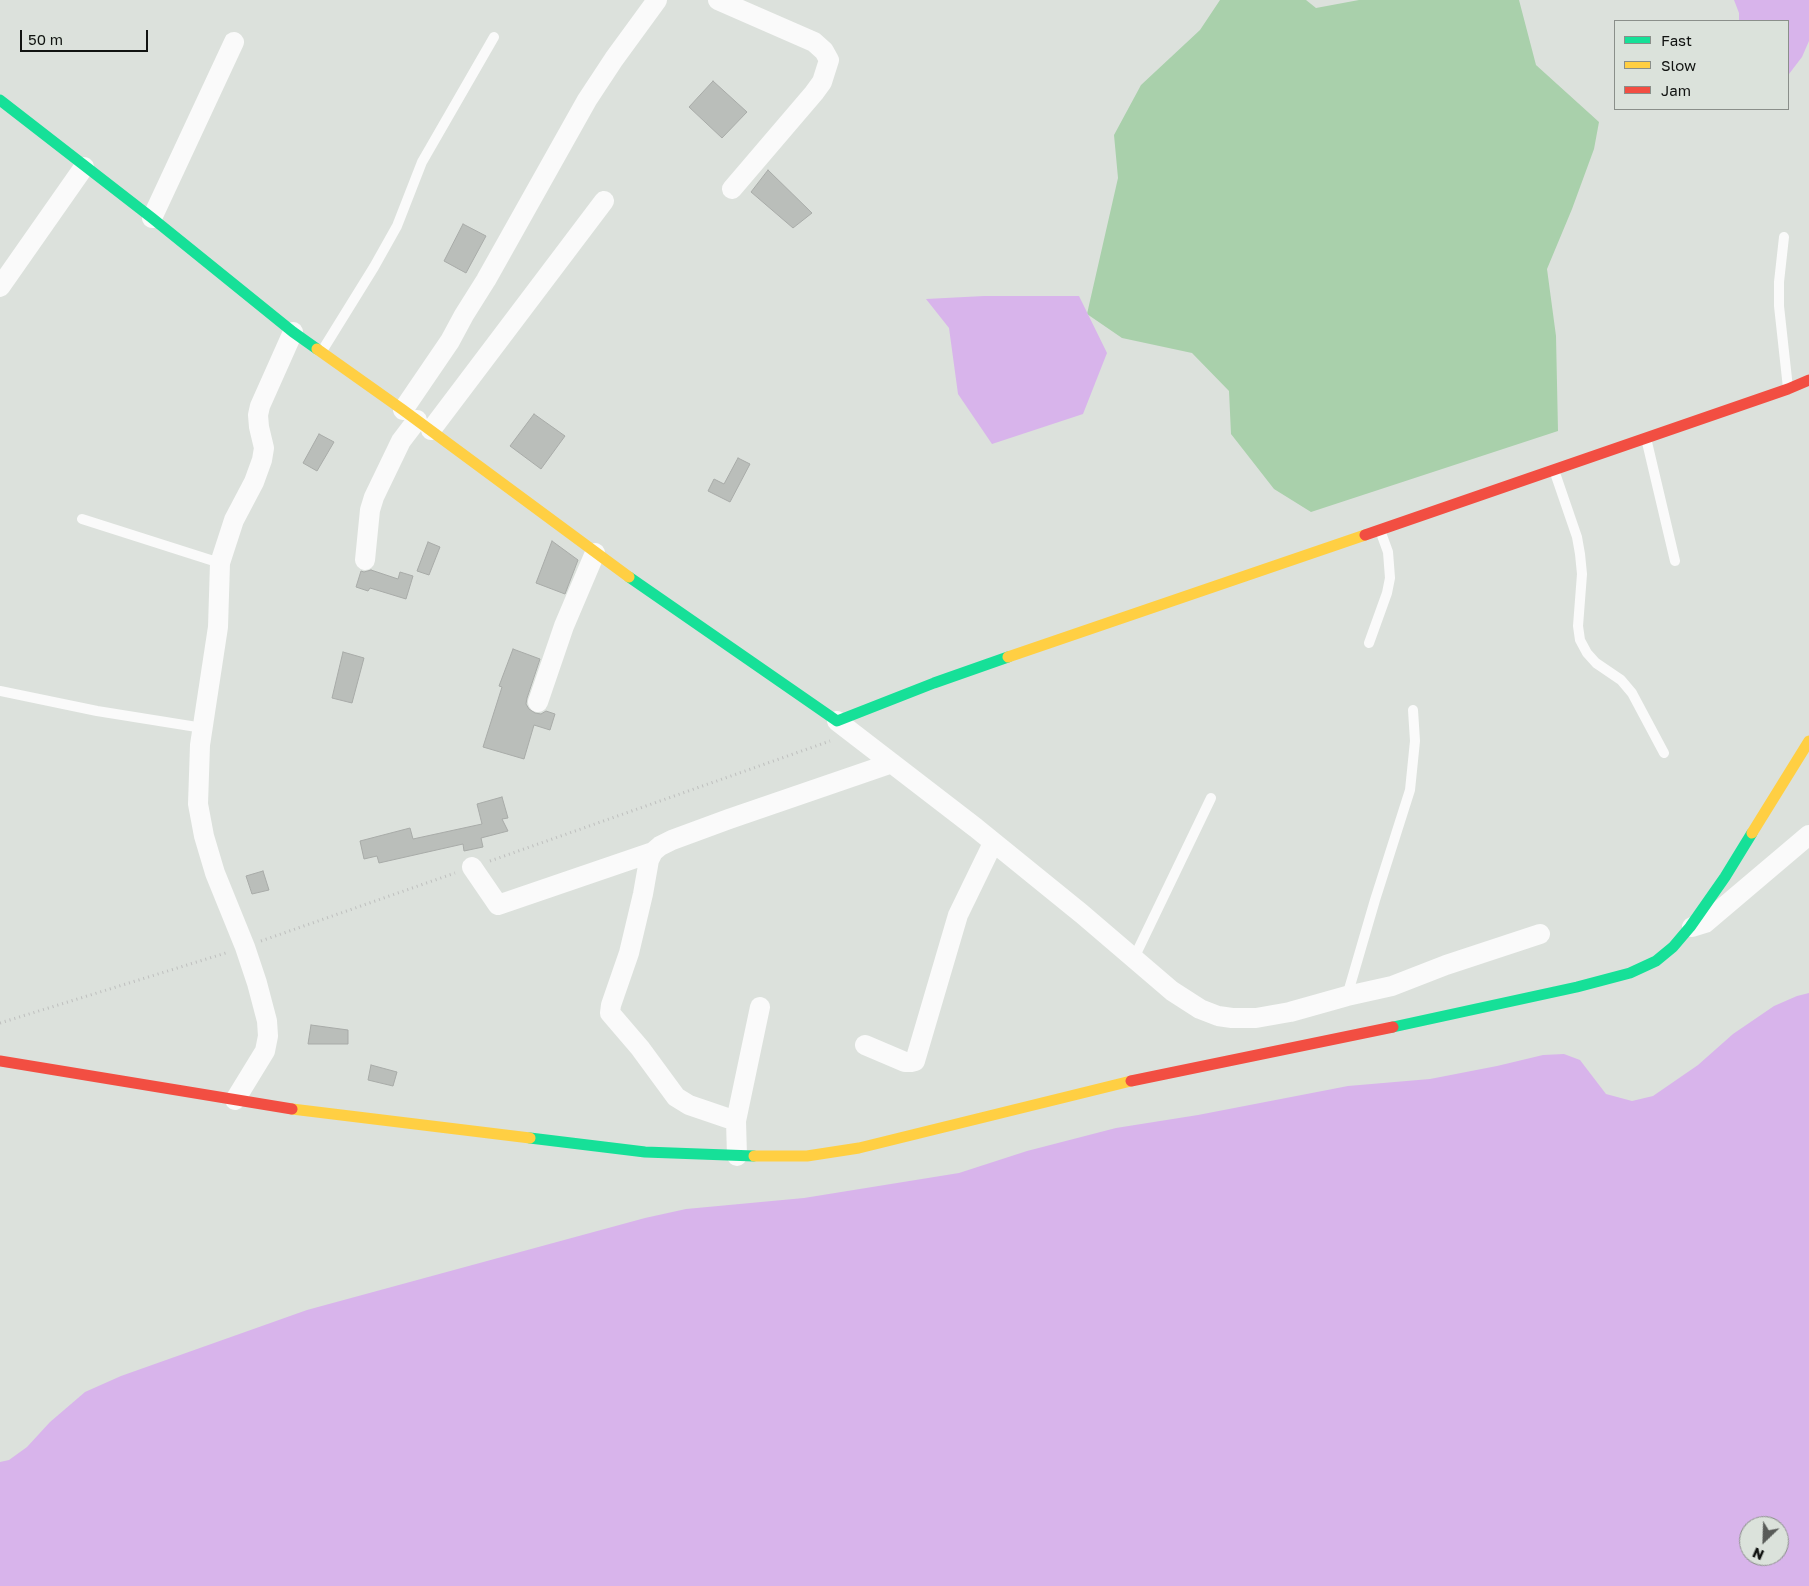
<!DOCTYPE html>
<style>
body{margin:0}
#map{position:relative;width:1809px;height:1586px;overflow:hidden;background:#dce1dc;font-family:"Golos Text",sans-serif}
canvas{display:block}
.legend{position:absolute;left:1614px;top:20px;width:175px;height:90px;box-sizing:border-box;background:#dbe2db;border:1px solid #8a8f8a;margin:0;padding:6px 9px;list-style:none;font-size:15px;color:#111311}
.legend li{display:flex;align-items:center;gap:10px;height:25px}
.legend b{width:25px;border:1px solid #8a8f8a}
.north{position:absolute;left:1739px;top:1516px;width:50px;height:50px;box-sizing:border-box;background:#dbe2db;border:1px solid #8a8f8a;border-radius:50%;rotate:204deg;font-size:14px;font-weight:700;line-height:20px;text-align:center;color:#111311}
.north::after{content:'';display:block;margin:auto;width:18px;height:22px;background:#585b58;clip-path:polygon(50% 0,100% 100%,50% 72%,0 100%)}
.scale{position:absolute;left:20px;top:30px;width:128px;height:22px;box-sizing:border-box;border:2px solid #111311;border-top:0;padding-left:6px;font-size:15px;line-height:18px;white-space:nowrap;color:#111311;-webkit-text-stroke:4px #dbe2db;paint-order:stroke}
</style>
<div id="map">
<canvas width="1809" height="1586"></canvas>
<ul class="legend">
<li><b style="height:6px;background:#16e098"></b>Fast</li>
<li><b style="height:6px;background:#ffcf43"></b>Slow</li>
<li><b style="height:6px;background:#f24e42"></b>Jam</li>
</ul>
<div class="north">N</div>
<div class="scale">50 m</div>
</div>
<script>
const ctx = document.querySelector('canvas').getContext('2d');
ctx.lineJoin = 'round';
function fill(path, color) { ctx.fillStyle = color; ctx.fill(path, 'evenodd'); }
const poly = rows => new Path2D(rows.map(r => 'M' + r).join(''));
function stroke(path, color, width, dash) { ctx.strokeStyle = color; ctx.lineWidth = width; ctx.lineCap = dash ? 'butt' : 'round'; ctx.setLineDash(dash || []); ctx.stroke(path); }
const green = poly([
 [1220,0,1306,0,1316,8,1359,0,1519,0,1536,65,1599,122,1594,149,1572,209,1547,269,1556,336,1558,431,1311,512,1274,489,1231,434,1229,391,1192,353,1122,338,1087,314,1118,178,1114,135,1141,85,1200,30]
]);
const water = poly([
 [1734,0,1809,0,1809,41,1802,57,1789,74,1788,75,1788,21,1739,21,1739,13],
 [984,296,1079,296,1107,353,1083,414,992,444,958,394,949,328,926,299],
 [1809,993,1809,1586,0,1586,0,1462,9,1460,27,1447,50,1422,85,1392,121,1376,307,1310,645,1218,686,1209,804,1198,959,1173,1027,1151,1116,1128,1198,1115,1348,1086,1430,1079,1497,1066,1543,1055,1564,1054,1580,1060,1606,1094,1632,1101,1653,1096,1698,1065,1733,1034,1774,1006,1797,996],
 [1749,1526,1779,1526,1779,1556,1749,1556]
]);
const building = poly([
 [713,81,747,112,722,138,689,107,713,81],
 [768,170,812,213,793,228,751,192,768,170],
 [463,224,486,236,466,273,444,261,463,224],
 [534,414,565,436,541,469,510,446,534,414],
 [319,434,334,442,317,471,303,463,319,434],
 [738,458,750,464,730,502,708,491,714,479,724,484,738,458],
 [552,541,578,560,565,594,536,583,552,541],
 [428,542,440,547,429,575,417,571,428,542],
 [371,570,398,579,400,572,413,576,406,599,370,588,368,591,356,587,361,571,364,572,371,570],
 [513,649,540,659,527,698,526,704,529,709,535,713,541,714,546,711,555,714,550,730,534,725,524,759,483,747,502,687,499,686,513,649],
 [343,652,364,658,352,703,332,698,343,652],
 [502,797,508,818,502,819,508,831,481,838,483,847,464,851,463,844,379,863,377,856,364,859,360,841,410,828,413,839,482,824,477,804,502,797],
 [263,871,269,890,252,894,246,876,263,871],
 [311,1025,348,1030,348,1044,308,1044,311,1025],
 [371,1065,397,1072,393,1086,368,1080,371,1065]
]);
const path = poly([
 [490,861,830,741],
 [261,941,455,873],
 [0,1023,229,952]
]);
const lane = poly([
 [1784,237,1779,282,1779,306,1788,388],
 [322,351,374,267,397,226,422,162,494,37],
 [1646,438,1675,561],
 [1554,470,1577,537,1580,554,1582,574,1578,626,1580,640,1587,653,1596,663,1621,680,1632,693,1664,753],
 [82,519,220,563],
 [1369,643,1387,593,1390,578,1388,552,1380,530],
 [0,691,97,711,203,728],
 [1134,958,1211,798],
 [1347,996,1375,900,1410,790,1415,741,1413,710]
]);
const street = poly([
 [718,0,814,42,824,51,829,60,822,82,814,93,732,189],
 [152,218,234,42],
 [0,287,84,167],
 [403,410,450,341,464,315,486,280,587,100,614,59,657,0],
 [431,430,604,201],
 [365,560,370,510,374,497,401,441,417,420],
 [538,702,564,626,595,553],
 [837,721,976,828,1082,914,1172,991,1200,1009,1218,1016,1232,1018,1256,1018,1290,1012,1347,996,1392,986,1446,965,1540,934],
 [472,867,498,905,653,852],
 [1692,927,1705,923,1809,835],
 [865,1045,905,1062,911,1062,915,1061,958,915,993,843],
 [235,1100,265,1051,268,1036,267,1021,257,983,245,947,215,873,204,836,198,804,200,745,218,627,220,563,234,520,254,482,262,460,264,448,259,427,258,415,260,406,293,332],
 [736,1121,689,1105,676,1097,640,1048,610,1013,611,1005,629,953,643,894,649,860,653,852,660,846,672,840,729,819,892,763],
 [737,1156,736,1121,760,1007]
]);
const fast = poly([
 [0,100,152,218,293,332,317,349],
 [629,577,837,721,934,683,1008,657],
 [1393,1027,1577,987,1630,973,1656,961,1673,947,1690,927,1725,877,1752,833],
 [530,1138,645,1152,754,1156]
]);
const slow = poly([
 [317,349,403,410,629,577],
 [1008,657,1365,535],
 [1752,833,1809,741],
 [292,1109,530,1138],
 [754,1156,807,1156,859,1148,1131,1081]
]);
const jam = poly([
 [1365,535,1788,389,1809,380],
 [0,1061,292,1109],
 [1131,1081,1393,1027]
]);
fill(green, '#a9d0ab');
fill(water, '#d8b4eb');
fill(building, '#babeba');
stroke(building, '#a8aba8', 1);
stroke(path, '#bebfbe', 3, [1, 4]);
stroke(lane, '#fafafa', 10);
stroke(street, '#fafafa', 20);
stroke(fast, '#16e098', 11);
stroke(slow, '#ffcf43', 11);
stroke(jam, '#f24e42', 11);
</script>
